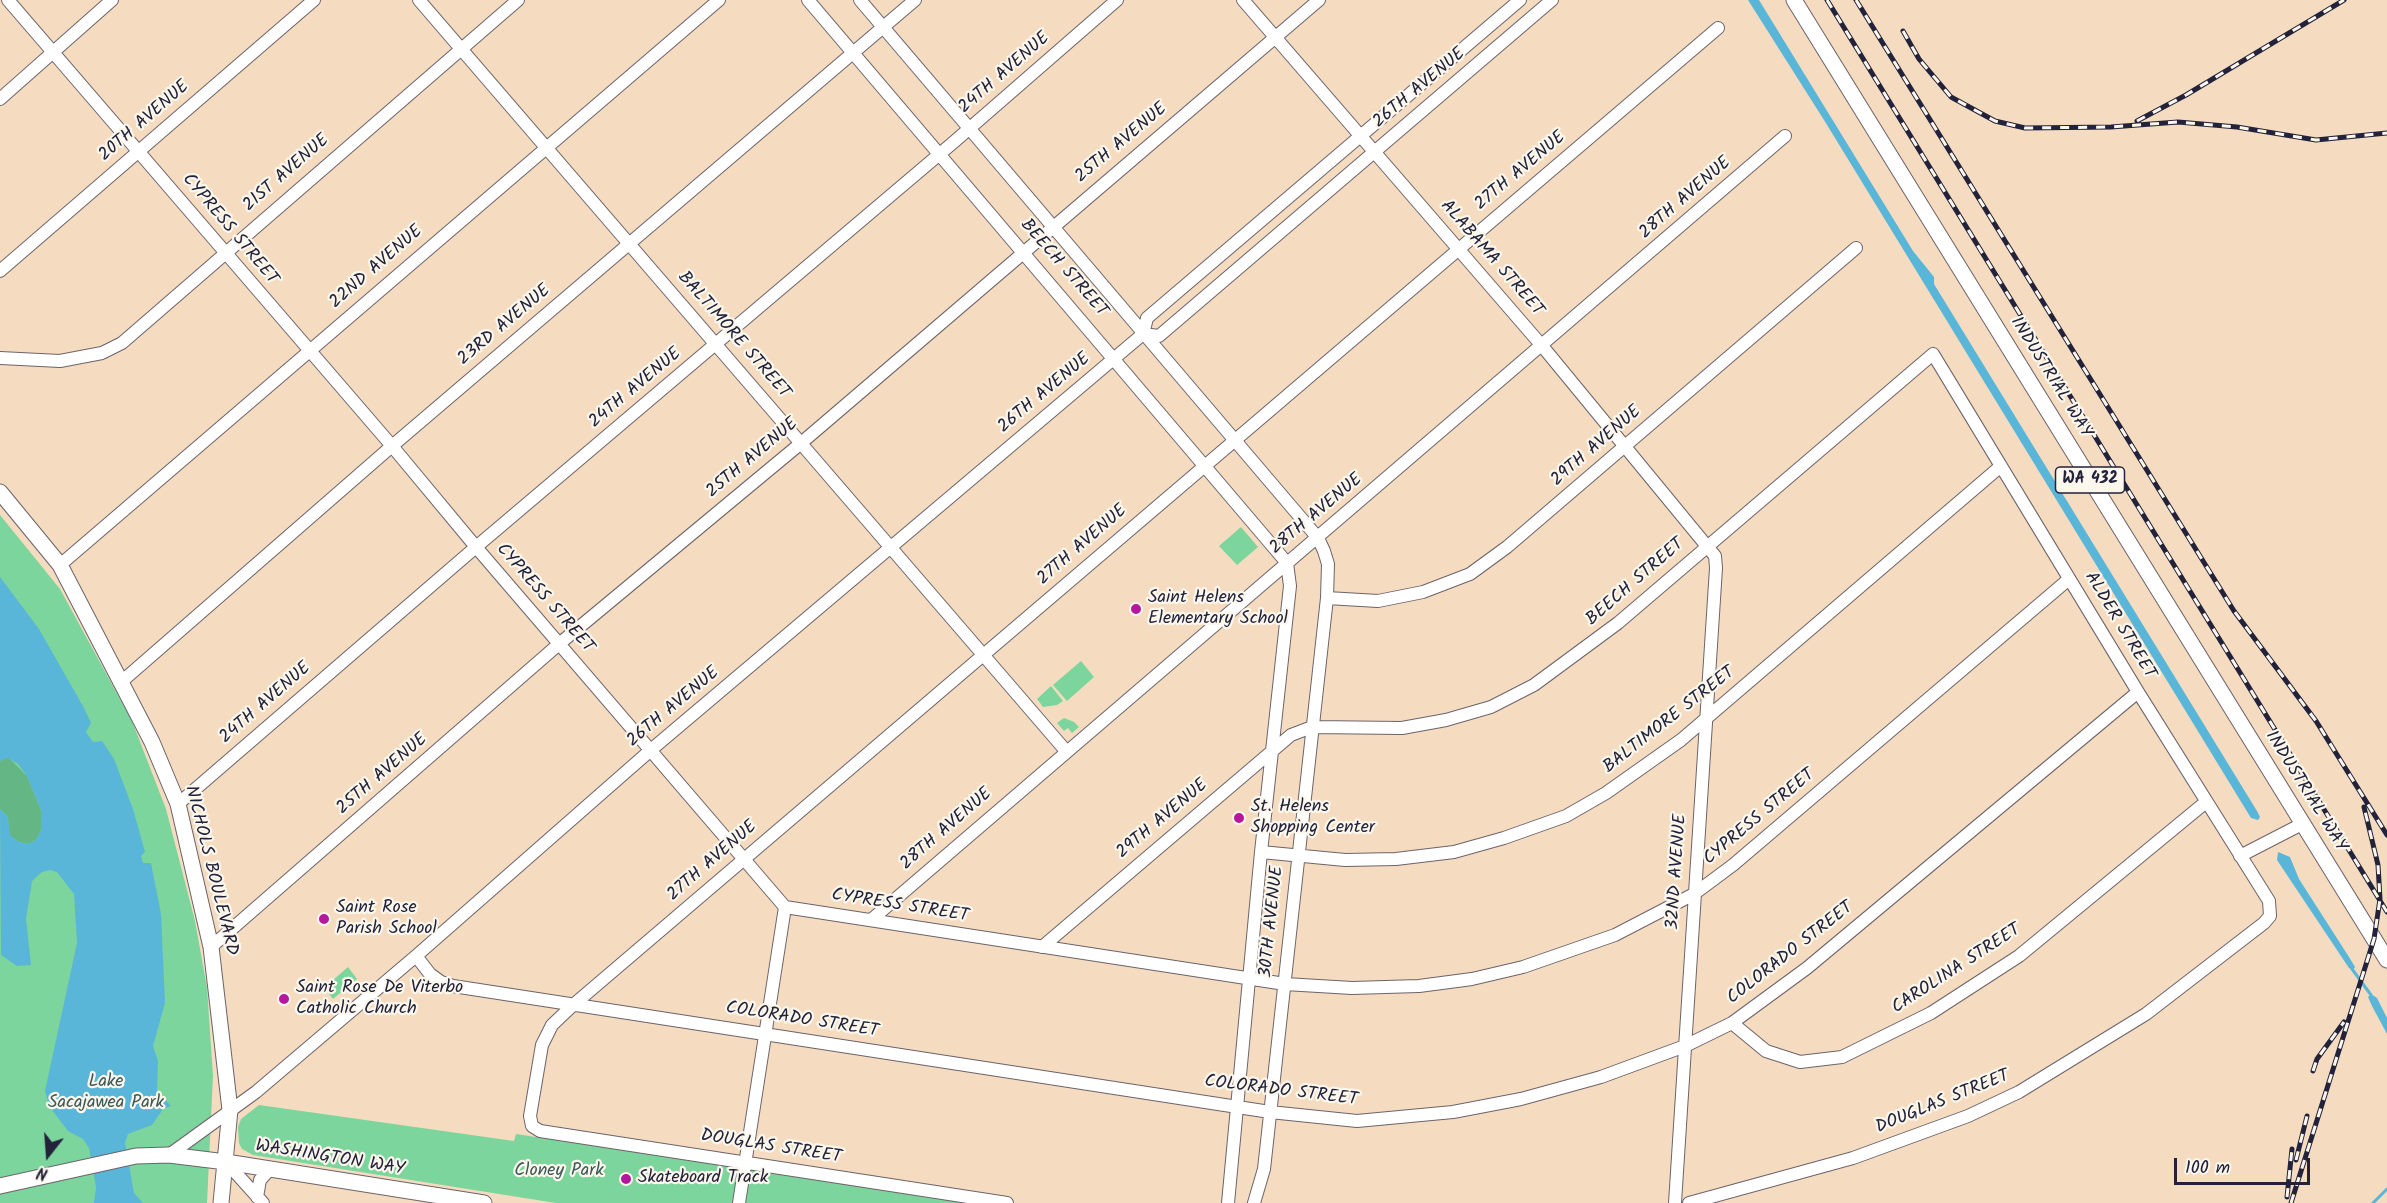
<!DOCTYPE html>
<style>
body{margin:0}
#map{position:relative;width:2387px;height:1203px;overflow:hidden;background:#f5dcc0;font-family:Kalam,sans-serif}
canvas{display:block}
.north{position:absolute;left:18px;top:1125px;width:60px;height:60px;-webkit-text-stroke:4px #fbf7ec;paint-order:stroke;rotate:197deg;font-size:16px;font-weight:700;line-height:24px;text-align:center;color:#22223b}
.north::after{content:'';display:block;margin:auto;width:21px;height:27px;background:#22223b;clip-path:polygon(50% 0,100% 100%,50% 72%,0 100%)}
.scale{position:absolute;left:2174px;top:1158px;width:136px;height:27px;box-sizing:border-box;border:3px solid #22223b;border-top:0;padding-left:8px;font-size:18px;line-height:21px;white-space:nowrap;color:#22223b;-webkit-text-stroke:4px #fbf7ec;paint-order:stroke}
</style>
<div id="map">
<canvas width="2387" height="1203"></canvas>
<div class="north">N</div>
<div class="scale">100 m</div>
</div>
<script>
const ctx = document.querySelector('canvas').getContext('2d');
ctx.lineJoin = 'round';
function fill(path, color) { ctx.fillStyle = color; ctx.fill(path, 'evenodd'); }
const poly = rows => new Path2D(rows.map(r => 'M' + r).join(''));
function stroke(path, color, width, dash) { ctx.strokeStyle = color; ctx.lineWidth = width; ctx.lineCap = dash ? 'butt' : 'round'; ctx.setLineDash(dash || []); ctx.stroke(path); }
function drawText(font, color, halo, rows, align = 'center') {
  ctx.font = font + ' Kalam,sans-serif'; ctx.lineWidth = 4.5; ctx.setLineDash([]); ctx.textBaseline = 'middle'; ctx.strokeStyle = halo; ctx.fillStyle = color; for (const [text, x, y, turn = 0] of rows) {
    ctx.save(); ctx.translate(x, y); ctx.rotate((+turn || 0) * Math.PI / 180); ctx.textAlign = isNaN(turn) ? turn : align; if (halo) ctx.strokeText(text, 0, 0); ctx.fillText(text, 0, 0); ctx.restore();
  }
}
const green = poly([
 [0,515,60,589,132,721,166,809,195,921,207,988,213,1076,207,1203,0,1203],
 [1241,527,1258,547,1237,565,1219,546],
 [1081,661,1094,677,1067,701,1053,685],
 [1051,686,1063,701,1057,705,1043,707,1037,699],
 [1064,718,1074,722,1079,727,1072,733,1068,728,1064,731,1057,723],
 [348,967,357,979,333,999,324,988],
 [259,1105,514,1141,516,1134,969,1203,556,1203,253,1155,242,1149,239,1143,238,1127,241,1119]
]);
const forest = poly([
 [8,757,27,776,41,810,41,830,36,840,28,844,19,842,9,835,8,817,0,809,0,761]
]);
const water = poly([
 [1748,0,1759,0,1913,251,1934,277,1934,284,2257,811,2260,817,2258,820,2251,818,1824,120],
 [0,577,39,629,84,708,91,723,86,732,93,742,102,741,114,759,133,809,145,852,141,856,143,863,151,863,161,914,165,1003,153,1046,158,1061,157,1091,171,1106,163,1109,152,1125,128,1134,125,1143,134,1193,143,1203,94,1203,96,1187,89,1148,83,1139,68,1131,49,1106,45,1091,77,943,74,894,57,872,50,870,42,872,32,881,26,919,31,965,17,966,1,955,0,809,8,817,10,835,19,842,28,844,36,840,41,830,41,810,27,776,18,764,8,758,0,761],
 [2278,852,2290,857,2299,879,2349,957,2355,967,2353,970,2349,968,2277,860],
 [2371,994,2377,998,2387,1018,2387,1034,2372,1006,2368,997]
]);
const stream = poly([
 [2352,969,2371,995],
 [2373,1203,2387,1189]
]);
const minor = poly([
 [8,0,392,446,476,547,785,907,1285,984,1352,988,1419,986,1472,979,1523,967,1615,935,1694,894,1733,865,2069,579],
 [419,0,1066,751],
 [808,0,1287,563,1290,586,1261,852,1228,1203],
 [860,0,1318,538,1324,551,1328,564,1327,598,1264,1169,1254,1203],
 [1243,0,1543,347,1715,556,1716,568,1675,1203],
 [0,99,112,0],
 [0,271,314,0],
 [1143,334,1159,336,1552,0],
 [0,358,60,361,102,353,122,343,518,0],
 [60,565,719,0],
 [1327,598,1378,601,1423,592,1470,574,1507,547,1856,248],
 [120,683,392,446,915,0],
 [178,804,476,547,955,141,1117,0],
 [1261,852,1345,860,1396,859,1454,852,1504,838,1566,816,1606,793,1681,740,2001,466],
 [2240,856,2302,824],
 [871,920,1785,136],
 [211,947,559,644,800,444,1319,0],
 [1042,947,1291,735,1312,727,1402,728,1446,720,1491,707,1534,685,1618,623,1933,354,2138,692,2269,901,2270,916,2264,923,2146,1014,2019,1092,1968,1116,1853,1158,1689,1203],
 [416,956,430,974,441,982,453,986,1270,1112,1357,1121,1453,1112,1521,1099,1601,1077,1685,1046,1732,1023,1807,968,2138,692],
 [1732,1023,1766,1051,1800,1062,1842,1057,1931,1013,2019,956,2206,802],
 [169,1155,256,1092,416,956,652,749,1143,334,1147,318,1520,0],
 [226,1162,263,1203],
 [257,1197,260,1180,270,1169],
 [739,1203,785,907],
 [1007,1203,540,1131,532,1126,530,1116,542,1045,552,1025,572,1006,1718,28]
]);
const major = poly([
 [1794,0,2387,960],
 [0,492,60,565,152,742,178,804,211,947,230,1110,221,1203],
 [0,1186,136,1156,169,1155,226,1162,484,1203]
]);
const rail = poly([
 [1827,0,2387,912],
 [1856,0,2234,611,2316,721,2387,835],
 [1903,31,1919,59,1951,97,1995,121,2025,128,2111,127,2178,122,2237,127,2316,140,2387,133],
 [2137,121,2186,95,2344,0],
 [2313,1071,2317,1059,2344,1022],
 [2296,1160,2307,1116],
 [2287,1197,2292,1149],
 [2291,1203,2374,939,2380,899,2378,865,2364,807]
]);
const markers = [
 [1136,609,6,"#b5179e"],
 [1239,818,6,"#b5179e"],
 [324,919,6,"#b5179e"],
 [284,999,6,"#b5179e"],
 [626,1179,6,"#b5179e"]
];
const shields = [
 [2090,480,69]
];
const shieldNames = [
 ["WA 432",2090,480]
];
const streetNames = [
 ["24TH AVENUE",1005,74,-41],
 ["26TH AVENUE",1420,89,-40],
 ["20TH AVENUE",145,122,-41],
 ["25TH AVENUE",1122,144,-40],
 ["27TH AVENUE",1521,172,-40],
 ["21ST AVENUE",287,174,-41],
 ["28TH AVENUE",1686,199,-41],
 ["CYPRESS STREET",229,230,50],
 ["ALABAMA STREET",1491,259,49],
 ["22ND AVENUE",377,268,-41],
 ["BEECH STREET",1063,269,49],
 ["23RD AVENUE",505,326,-40],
 ["BALTIMORE STREET",733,336,49],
 ["INDUSTRIAL WAY",2050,378,58],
 ["24TH AVENUE",636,389,-40],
 ["26TH AVENUE",1045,394,-40],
 ["29TH AVENUE",1597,447,-41],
 ["25TH AVENUE",753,459,-40],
 ["28TH AVENUE",1317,515,-40],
 ["27TH AVENUE",1083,546,-41],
 ["BEECH STREET",1636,583,-41],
 ["CYPRESS STREET",544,599,49],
 ["ALDER STREET",2119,626,59],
 ["24TH AVENUE",266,704,-41],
 ["26TH AVENUE",674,708,-40],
 ["BALTIMORE STREET",1670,721,-38],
 ["25TH AVENUE",383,775,-41],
 ["INDUSTRIAL WAY",2305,792,58],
 ["CYPRESS STREET",1760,818,-40],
 ["29TH AVENUE",1163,820,-40],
 ["28TH AVENUE",947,830,-41],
 ["27TH AVENUE",713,862,-41],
 ["NICHOLS BOULEVARD",210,871,76],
 ["32ND AVENUE",1678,872,-86],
 ["CYPRESS STREET",900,907,9],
 ["30TH AVENUE",1273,922,-84],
 ["COLORADO STREET",1791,954,-38],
 ["CAROLINA STREET",1957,970,-33],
 ["COLORADO STREET",802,1021,9],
 ["COLORADO STREET",1281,1092,7],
 ["DOUGLAS STREET",1943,1103,-22],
 ["DOUGLAS STREET",771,1148,9],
 ["WASHINGTON WAY",330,1159,9]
];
const poiNames = [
 ["Saint Helens",1148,599],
 ["Elementary School",1148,620],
 ["St. Helens",1251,808],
 ["Shopping Center",1251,829],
 ["Saint Rose",336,909],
 ["Parish School",336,930],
 ["Saint Rose De Viterbo",296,989],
 ["Catholic Church",296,1010],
 ["Skateboard Track",638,1179]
];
const parkNames = [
 ["Lake",106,1083],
 ["Sacajawea Park",106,1104],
 ["Cloney Park",559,1172]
];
fill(green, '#7bd59c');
fill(forest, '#64b684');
fill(water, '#5ab6d8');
stroke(stream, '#5ab6d8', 3);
stroke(minor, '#6c636a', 14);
stroke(major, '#6c636a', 17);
stroke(minor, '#fff', 12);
stroke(major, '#fff', 15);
stroke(rail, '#22223b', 5);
stroke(rail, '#fbf7ec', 3, [9]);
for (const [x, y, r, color] of markers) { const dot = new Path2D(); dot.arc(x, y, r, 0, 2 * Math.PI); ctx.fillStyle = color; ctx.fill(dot); stroke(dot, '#fbf7ec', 2); }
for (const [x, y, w] of shields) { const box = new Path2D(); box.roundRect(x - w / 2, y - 13, w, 26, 4.5); ctx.fillStyle = '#fbf7ec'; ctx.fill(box); stroke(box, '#22223b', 1.5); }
drawText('bold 16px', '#22223b', null, shieldNames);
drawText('18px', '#22223b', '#fbf7ec', streetNames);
drawText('18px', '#22223b', '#fbf7ec', poiNames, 'left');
drawText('18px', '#3d5858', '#fbf7ec', parkNames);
</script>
